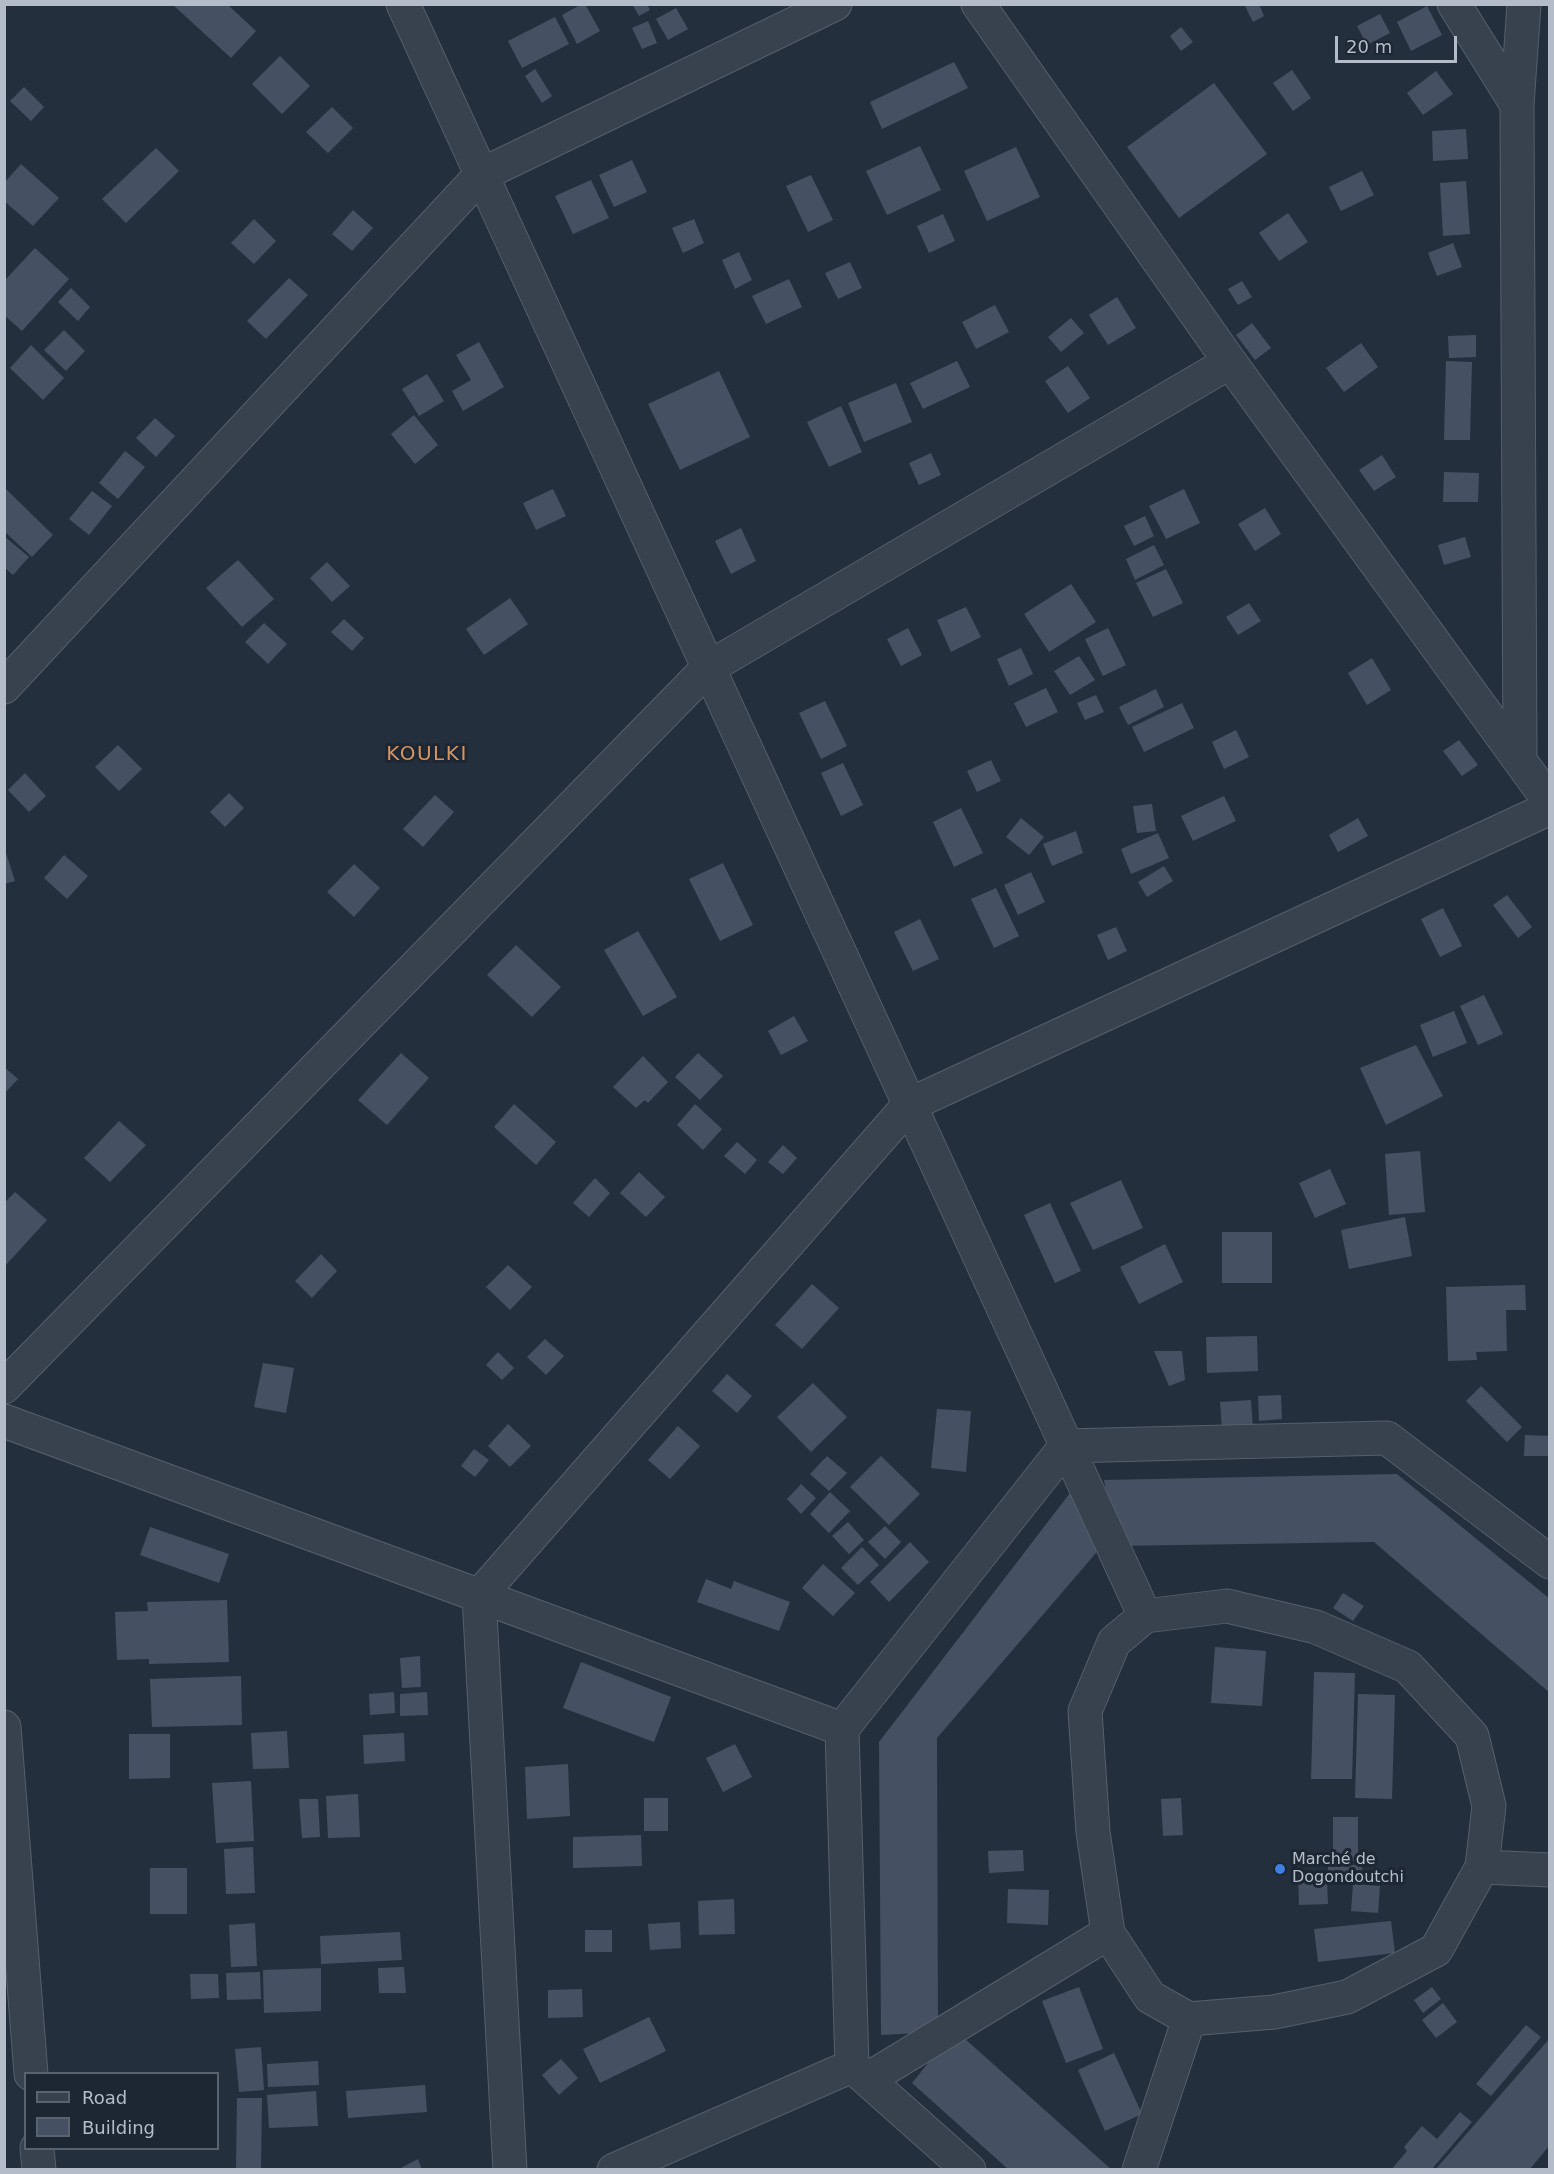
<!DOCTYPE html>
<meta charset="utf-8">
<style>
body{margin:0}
#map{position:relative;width:1554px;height:2174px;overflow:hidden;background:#242f3e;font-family:"DejaVu Sans",sans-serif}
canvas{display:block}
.frame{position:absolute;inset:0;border:6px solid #b4bcc9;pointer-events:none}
.legend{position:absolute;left:24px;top:2072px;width:195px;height:78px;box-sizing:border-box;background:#1d2633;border:2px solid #59626f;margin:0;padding:8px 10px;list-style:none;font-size:18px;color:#b4bcc9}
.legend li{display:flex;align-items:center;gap:12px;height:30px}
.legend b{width:30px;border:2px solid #59626f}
.scale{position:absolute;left:1335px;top:36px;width:122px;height:27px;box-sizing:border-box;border:3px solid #b4bcc9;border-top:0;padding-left:8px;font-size:18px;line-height:21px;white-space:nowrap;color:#b4bcc9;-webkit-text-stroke:4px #1d2633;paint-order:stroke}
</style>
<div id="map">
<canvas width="1554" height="2174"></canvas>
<div class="frame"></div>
<ul class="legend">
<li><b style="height:8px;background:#38414e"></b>Road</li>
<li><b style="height:16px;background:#455162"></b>Building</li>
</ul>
<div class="scale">20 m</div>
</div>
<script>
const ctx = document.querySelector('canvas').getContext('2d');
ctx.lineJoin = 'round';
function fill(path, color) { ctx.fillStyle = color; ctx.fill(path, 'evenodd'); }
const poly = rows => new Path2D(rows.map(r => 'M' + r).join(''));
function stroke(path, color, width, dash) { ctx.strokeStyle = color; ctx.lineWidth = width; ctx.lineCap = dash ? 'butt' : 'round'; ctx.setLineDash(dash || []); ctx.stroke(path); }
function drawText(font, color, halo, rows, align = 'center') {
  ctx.font = font + ' "DejaVu Sans",sans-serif'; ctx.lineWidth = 6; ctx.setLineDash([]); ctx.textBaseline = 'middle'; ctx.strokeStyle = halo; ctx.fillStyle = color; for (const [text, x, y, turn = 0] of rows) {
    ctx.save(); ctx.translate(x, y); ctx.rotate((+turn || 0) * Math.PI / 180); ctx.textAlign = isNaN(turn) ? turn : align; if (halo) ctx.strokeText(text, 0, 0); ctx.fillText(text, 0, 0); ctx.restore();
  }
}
const building = poly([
 [172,4,227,4,256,31,231,58],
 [582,4,585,4,600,31,577,44,562,15],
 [632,4,647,4,650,10,639,16],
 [1244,4,1259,4,1264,16,1253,22],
 [1427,6,1442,35,1411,51,1397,22],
 [676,8,688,29,668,40,656,19],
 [1380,14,1390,33,1367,45,1357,26],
 [555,17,569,44,522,68,508,41],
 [648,21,657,43,642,49,632,28],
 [1181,27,1193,42,1181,51,1170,36],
 [280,56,310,86,282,114,252,84],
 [954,62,968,88,882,129,870,102],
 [535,69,552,96,542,103,525,76],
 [1292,70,1311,98,1293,111,1273,83],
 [1436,71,1453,94,1423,115,1407,93],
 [1214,83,1267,154,1179,218,1127,147],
 [24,87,44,107,31,121,10,101],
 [332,107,353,128,328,153,306,132],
 [1466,129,1468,159,1433,161,1432,131],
 [920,146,941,190,887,215,866,171],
 [1016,147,1040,197,987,221,964,171],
 [156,148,179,171,126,223,102,199],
 [632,160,647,192,614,207,599,175],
 [21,164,59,198,33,226,4,201,4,183],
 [1362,171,1374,195,1341,211,1329,187],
 [811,175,833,220,808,232,786,186],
 [591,180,609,218,573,234,555,196],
 [1466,181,1470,234,1443,236,1440,183],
 [353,210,373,228,352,251,332,234],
 [1288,213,1308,242,1279,261,1259,233],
 [943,214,955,241,929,253,917,226],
 [254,219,276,241,254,264,231,243],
 [694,219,704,243,683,253,672,228],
 [1453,243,1462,267,1437,276,1428,253],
 [35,248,69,279,22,331,4,315,4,281],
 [739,252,752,280,735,289,722,260],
 [850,262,862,288,838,299,825,273],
 [289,278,308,295,266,339,247,321],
 [789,279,802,307,766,324,752,296],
 [1242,281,1252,297,1238,305,1228,289],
 [71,288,90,307,78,321,58,302],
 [1117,297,1136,328,1108,345,1089,315],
 [995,305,1009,332,976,349,962,322],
 [1071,318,1084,333,1061,352,1048,337],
 [1252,323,1271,348,1255,360,1236,335],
 [64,330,85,351,66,371,44,350],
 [1476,335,1476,357,1449,358,1448,336],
 [479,342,504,387,463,411,452,391,471,380,456,355],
 [1361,343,1378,367,1344,392,1326,368],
 [31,345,64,378,43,400,10,368],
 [957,361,970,387,923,409,910,383],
 [1446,361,1472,362,1470,440,1444,440],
 [1068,366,1090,398,1068,413,1045,381],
 [719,371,750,437,680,470,648,404],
 [427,374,444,401,419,416,402,389],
 [896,383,912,422,864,442,848,403],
 [841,406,862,452,829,467,807,422],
 [414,415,438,445,415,464,391,434],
 [155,418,175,436,156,457,136,438],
 [125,451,145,467,118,499,99,483],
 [931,453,941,475,919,485,909,463],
 [1382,455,1396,477,1374,491,1359,470],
 [1444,472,1479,473,1478,502,1443,502],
 [6,489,53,535,32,557,4,531],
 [553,489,566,516,536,530,523,503],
 [1184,489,1200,523,1166,539,1149,506],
 [92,491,112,506,89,535,69,519],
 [1265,508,1281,534,1255,551,1238,524],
 [1145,516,1154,536,1134,546,1124,526],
 [741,528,756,561,731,574,715,541],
 [4,536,29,557,13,575,4,567],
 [1465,537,1471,557,1444,565,1438,545],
 [1154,545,1164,565,1135,580,1126,559],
 [238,560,274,599,242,627,206,588],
 [327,562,350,586,332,602,310,578],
 [1166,569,1183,603,1153,617,1136,583],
 [1071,584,1096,622,1049,652,1024,614],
 [510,598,528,624,484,655,466,629],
 [1249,603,1261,621,1238,635,1226,617],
 [966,607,981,637,951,652,937,620],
 [344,619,364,638,352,651,331,632],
 [264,623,287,644,268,664,245,642],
 [908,628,922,655,901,666,887,639],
 [1108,628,1126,665,1103,676,1085,639],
 [1021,648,1033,674,1009,686,997,659],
 [1079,656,1095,680,1070,695,1054,671],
 [1372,658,1391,690,1367,705,1348,673],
 [1046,688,1058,712,1026,727,1014,703],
 [1156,689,1164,707,1128,725,1119,707],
 [1096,695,1104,712,1085,720,1077,703],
 [825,701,847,746,821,759,799,713],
 [1182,703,1194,728,1144,752,1132,727],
 [1236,730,1249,757,1224,769,1212,742],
 [1459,740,1478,765,1462,776,1443,751],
 [118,745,142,769,119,791,95,767],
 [991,760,1001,781,977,792,967,771],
 [843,763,863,805,841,816,821,773],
 [25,773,46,796,29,812,8,790],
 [229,793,244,808,225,827,210,812],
 [435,795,454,812,423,847,403,829],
 [1224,796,1236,821,1193,841,1181,816],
 [1152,804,1156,831,1137,833,1133,806],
 [961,808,983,853,954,867,933,822],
 [1021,818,1044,837,1029,855,1006,837],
 [1358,818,1368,836,1338,852,1329,835],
 [1076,831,1083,853,1052,866,1043,844],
 [1158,833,1169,858,1131,874,1121,849],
 [4,847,15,881,4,884],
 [64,855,88,876,67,899,44,878],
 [723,863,753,925,720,941,689,879],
 [354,864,380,888,354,917,327,892],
 [1164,866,1173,881,1147,897,1138,882],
 [1031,872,1045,902,1018,915,1004,885],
 [996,888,1019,936,994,948,971,899],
 [1507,895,1532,927,1518,938,1493,905],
 [1443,908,1462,946,1440,957,1421,919],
 [920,919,939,959,913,971,894,932],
 [1116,927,1127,951,1108,960,1097,935],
 [638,931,677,997,643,1016,604,950],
 [516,945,561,987,532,1017,487,975],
 [1484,995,1503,1034,1478,1045,1460,1006],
 [1454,1011,1467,1043,1433,1057,1420,1025],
 [794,1016,808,1041,781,1055,768,1031],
 [1416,1045,1443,1096,1386,1125,1360,1068],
 [401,1053,429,1078,387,1125,358,1100],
 [698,1053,723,1076,700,1100,675,1077],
 [643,1056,668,1082,648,1103,645,1100,636,1108,613,1087],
 [4,1067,18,1079,4,1094],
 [514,1104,556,1142,536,1165,494,1127],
 [695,1104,722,1129,703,1150,677,1125],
 [119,1121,146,1145,110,1182,84,1158],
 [737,1142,757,1160,745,1174,724,1156],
 [783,1145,797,1158,783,1174,768,1162],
 [1420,1151,1425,1212,1389,1215,1385,1154],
 [1330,1169,1346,1204,1315,1218,1299,1183],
 [639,1172,665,1197,646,1217,620,1193],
 [595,1178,610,1193,589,1217,573,1203],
 [1121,1180,1143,1228,1093,1250,1070,1203],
 [15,1192,47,1220,4,1267,4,1203],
 [1050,1203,1081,1271,1055,1283,1024,1215],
 [1405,1217,1412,1256,1349,1269,1341,1230],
 [1222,1232,1272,1232,1272,1283,1222,1283],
 [1165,1244,1183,1282,1139,1304,1120,1267],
 [321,1254,337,1271,312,1298,295,1281],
 [508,1265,532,1287,510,1310,486,1287],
 [812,1284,839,1308,802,1349,775,1325],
 [1525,1285,1526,1310,1506,1310,1507,1351,1476,1352,1477,1360,1448,1361,1446,1287],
 [1257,1336,1258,1371,1207,1373,1206,1337],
 [545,1339,564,1356,546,1375,527,1357],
 [1154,1351,1182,1351,1185,1380,1169,1386],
 [498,1352,514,1368,502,1380,486,1365],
 [263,1363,294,1368,286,1413,254,1407],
 [727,1374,752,1396,737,1413,712,1391],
 [813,1383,847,1417,811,1452,777,1417],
 [1481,1386,1522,1427,1507,1442,1466,1401],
 [1281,1395,1282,1419,1259,1421,1258,1396],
 [1251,1400,1253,1429,1222,1431,1220,1402],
 [937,1409,971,1411,966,1472,931,1468],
 [508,1424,531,1446,510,1467,488,1446],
 [678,1426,700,1446,670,1479,648,1460],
 [1525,1435,1550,1436,1550,1456,1524,1456],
 [474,1449,489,1460,475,1477,461,1466],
 [827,1456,847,1473,829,1491,810,1474],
 [881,1456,920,1494,889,1525,850,1487],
 [1397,1474,1550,1599,1550,1693,1374,1542,1115,1546,1104,1480],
 [801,1484,816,1498,801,1514,787,1499],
 [830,1492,850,1511,829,1533,810,1514],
 [1070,1493,1102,1546,937,1738,938,2032,881,2035,879,1742],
 [848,1522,864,1540,849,1554,832,1536],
 [885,1526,901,1542,885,1559,868,1542],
 [150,1527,229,1554,219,1583,140,1555],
 [910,1542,929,1562,889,1602,870,1582],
 [862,1547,879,1565,858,1585,841,1568],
 [823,1564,855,1593,833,1616,802,1588],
 [706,1579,731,1589,734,1581,790,1602,779,1631,697,1602],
 [1343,1593,1364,1606,1353,1621,1333,1608],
 [227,1600,229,1662,149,1664,149,1659,117,1660,115,1612,148,1611,147,1602],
 [1215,1647,1266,1651,1262,1706,1211,1703],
 [420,1656,421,1687,402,1688,400,1658],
 [581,1662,671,1697,654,1742,563,1708],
 [1314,1672,1355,1673,1352,1779,1311,1779],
 [241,1676,242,1725,152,1727,150,1679],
 [394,1692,395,1713,370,1715,369,1694],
 [427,1692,428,1715,400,1716,400,1694],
 [1358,1694,1395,1695,1392,1799,1355,1798],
 [287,1731,289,1768,253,1769,251,1733],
 [404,1733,405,1761,364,1764,363,1735],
 [129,1734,170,1734,170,1778,129,1779],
 [735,1744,752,1777,723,1792,706,1758],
 [568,1764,570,1816,527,1819,525,1767],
 [251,1781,254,1841,216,1843,212,1783],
 [358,1794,360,1837,328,1838,326,1796],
 [644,1798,668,1798,668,1831,644,1831],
 [1181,1798,1183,1835,1163,1836,1161,1799],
 [299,1799,318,1799,320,1837,302,1838],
 [1333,1817,1358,1817,1358,1861,1333,1861],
 [641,1835,642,1866,573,1868,573,1837],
 [253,1847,255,1893,226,1894,224,1849],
 [1023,1850,1024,1871,989,1873,988,1851],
 [1328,1865,1362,1865,1362,1883,1327,1882,1328,1904,1299,1905,1298,1874,1328,1873],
 [150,1868,187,1868,187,1914,150,1914],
 [1353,1884,1380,1886,1378,1913,1351,1911],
 [1008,1889,1049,1890,1048,1925,1007,1923],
 [734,1899,735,1934,699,1935,698,1901],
 [1391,1921,1395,1953,1318,1962,1314,1929],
 [680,1922,681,1948,650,1950,648,1924],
 [255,1923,257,1966,231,1967,229,1925],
 [585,1930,612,1930,612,1952,585,1952],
 [400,1932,402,1960,321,1964,320,1936],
 [404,1967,406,1993,379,1993,378,1968],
 [321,1968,321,2011,264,2013,263,1970],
 [260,1972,261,1999,227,2000,226,1973],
 [190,1974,218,1974,219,1998,191,1999],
 [1079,1987,1103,2049,1066,2063,1042,2001],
 [1432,1987,1441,1999,1423,2013,1414,2000],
 [582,1989,583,2017,548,2018,548,1990],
 [1443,2003,1457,2022,1436,2038,1422,2020],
 [649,2017,666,2051,600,2083,583,2049],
 [1526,2025,1541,2037,1491,2096,1476,2084],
 [955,2030,1112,2170,1009,2170,912,2083],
 [1550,2038,1550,2145,1529,2170,1435,2170],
 [261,2047,264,2090,239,2092,235,2049],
 [1114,2053,1142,2114,1105,2131,1078,2070],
 [561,2059,578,2078,559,2095,542,2075],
 [318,2061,319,2085,268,2087,267,2064],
 [425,2085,427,2112,348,2118,346,2091],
 [316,2091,318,2126,269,2128,267,2095],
 [237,2098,262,2098,261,2170,236,2170],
 [1460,2112,1472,2122,1431,2170,1391,2170,1407,2151,1404,2147,1422,2126,1437,2139],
 [418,2159,422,2170,397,2170]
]);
const minor = poly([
 [403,4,1145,1616],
 [978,4,1230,362,1550,802],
 [1454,4,1517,105],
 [4,687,481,175,835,4],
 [1520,759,1517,105,1524,4],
 [4,1387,708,668,1230,362],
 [4,1421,842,1729],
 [1227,1606,1316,1627,1408,1667,1472,1736,1489,1806,1482,1867,1436,1950,1347,1997,1274,2012,1189,2019,1150,1997,1108,1933,1093,1832,1085,1711,1114,1642,1145,1616,1227,1606],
 [4,1727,31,2074],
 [1482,1867,1550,1870],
 [868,2079,1108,1933],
 [37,2148,39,2170],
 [510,2170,479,1596,909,1105,1550,808],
 [614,2170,852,2066],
 [969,2170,852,2066,842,1729,1066,1446,1387,1438,1550,1562],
 [1139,2170,1189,2019]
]);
const markers = [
 [1280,1869,6,"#3f7fe0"]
];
const poiNames = [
 ["Marché de",1292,1860],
 ["Dogondoutchi",1292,1878]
];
const quarterNames = [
 ["KOULKI",427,755]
];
fill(building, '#455162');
stroke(minor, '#565f6c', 35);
stroke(minor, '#38414e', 33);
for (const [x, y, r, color] of markers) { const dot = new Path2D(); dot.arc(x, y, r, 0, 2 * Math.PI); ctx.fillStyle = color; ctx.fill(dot); stroke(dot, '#1d2633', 2); }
drawText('16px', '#b4bcc9', '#1d2633', poiNames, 'left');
ctx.letterSpacing = '1.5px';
drawText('20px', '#d59563', '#1d2633', quarterNames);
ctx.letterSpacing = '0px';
</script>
